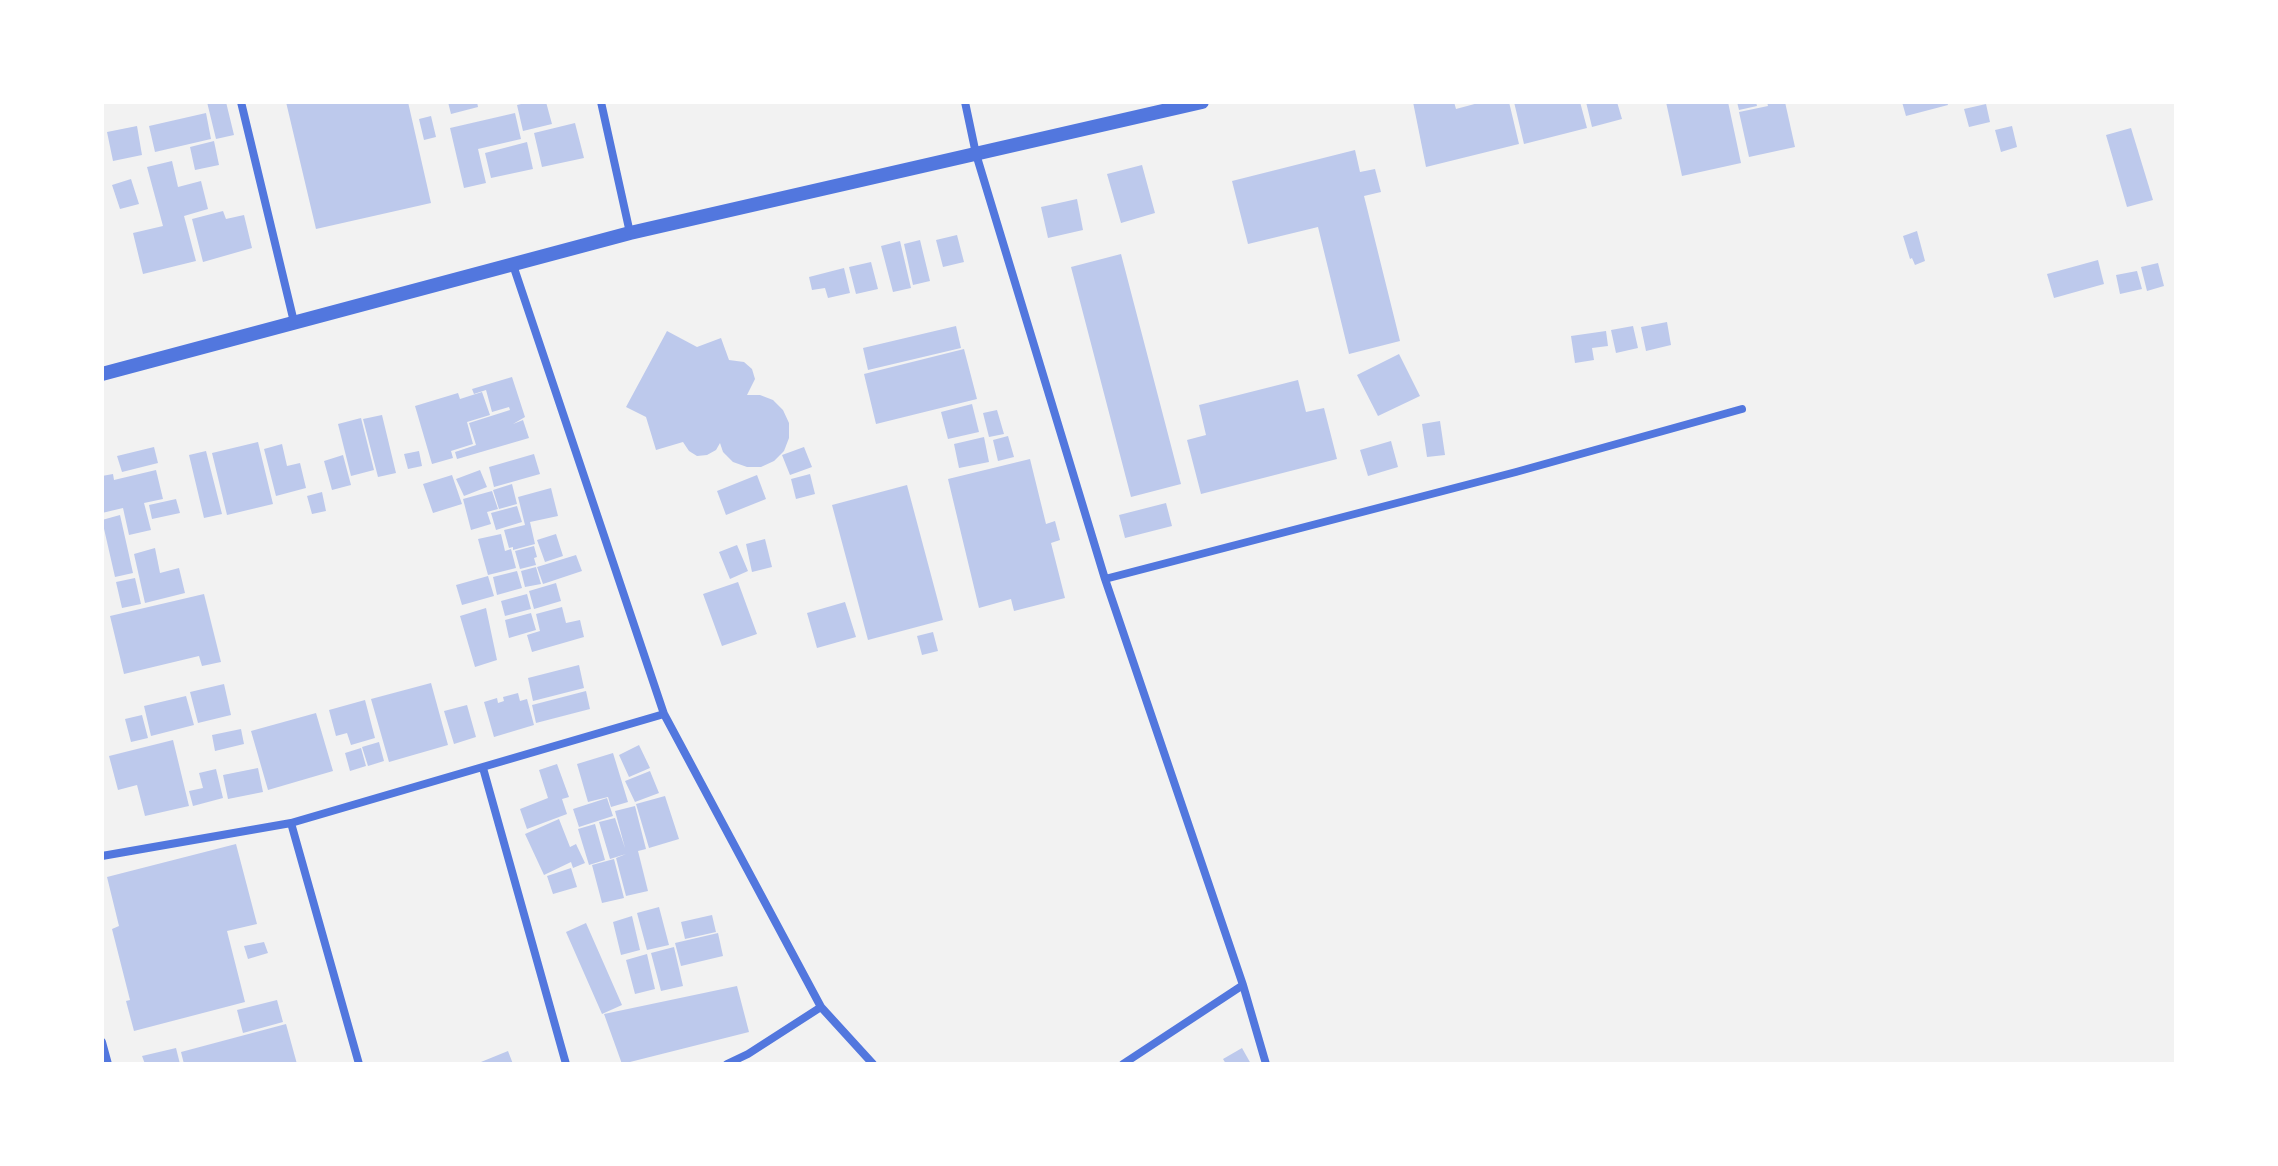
<!DOCTYPE html>
<style>
body{margin:0}
#map{position:relative;width:2278px;height:1166px;overflow:hidden;background:#f2f2f2;font-family:Inter,sans-serif}
canvas{display:block}
.frame{position:absolute;inset:0;border:104px solid #fff;pointer-events:none}
</style>
<div id="map">
<canvas width="2278" height="1166"></canvas>
<div class="frame"></div>
</div>
<script>
const ctx = document.querySelector('canvas').getContext('2d');
ctx.lineJoin = 'round';
function fill(path, color) { ctx.fillStyle = color; ctx.fill(path, 'evenodd'); }
const poly = rows => new Path2D(rows.map(r => 'M' + r).join(''));
function stroke(path, color, width, dash) { ctx.strokeStyle = color; ctx.lineWidth = width; ctx.lineCap = dash ? 'butt' : 'round'; ctx.setLineDash(dash || []); ctx.stroke(path); }
const building = poly([
 [207,102,226,102,234,135,216,139],
 [286,102,408,102,431,203,316,229],
 [448,102,477,102,478,107,451,114],
 [529,102,546,102,552,124,523,131,517,105],
 [1413,102,1454,102,1456,109,1482,102,1509,102,1519,144,1426,167],
 [1514,102,1580,102,1587,128,1524,144],
 [1586,102,1617,102,1622,119,1592,127],
 [1666,102,1728,102,1741,163,1682,176],
 [1737,102,1756,102,1757,106,1739,110],
 [1767,102,1785,102,1795,147,1749,157,1739,112,1768,106],
 [1902,102,1947,102,1948,105,1906,116],
 [1986,104,1990,122,1969,127,1964,109],
 [206,113,211,139,155,152,149,126],
 [515,113,521,139,478,149,486,183,464,188,450,128],
 [431,116,436,137,424,140,419,119],
 [575,123,584,158,542,167,534,133],
 [137,126,142,155,113,161,107,132],
 [2012,126,2017,147,2001,152,1995,130],
 [2131,128,2153,200,2127,207,2106,135],
 [214,141,219,165,195,170,190,147],
 [527,142,533,169,491,178,485,153],
 [1355,150,1360,172,1375,169,1381,192,1364,196,1400,341,1349,354,1318,227,1248,244,1232,181],
 [172,161,178,187,201,181,208,209,184,216,196,261,143,274,133,233,163,226,147,167],
 [1142,165,1155,213,1121,223,1107,174],
 [131,179,139,204,120,209,112,185],
 [1077,199,1083,230,1048,238,1041,207],
 [223,211,226,219,244,215,252,248,203,262,192,219],
 [1917,231,1925,261,1915,265,1912,258,1910,259,1903,236],
 [957,235,964,262,943,267,936,240],
 [920,240,930,281,913,285,904,244],
 [900,241,911,288,893,292,881,246],
 [1121,254,1181,484,1131,497,1071,267],
 [2098,260,2104,284,2054,298,2047,274],
 [871,262,878,289,856,294,849,267],
 [2158,263,2164,286,2147,291,2141,267],
 [844,268,850,293,828,298,825,288,812,290,809,277],
 [2137,271,2142,289,2120,294,2116,275],
 [1667,322,1671,345,1646,351,1641,327],
 [956,326,961,348,868,370,863,348],
 [1633,326,1638,348,1616,353,1611,330],
 [667,331,697,347,721,338,729,360,744,362,752,369,755,379,747,395,760,395,773,400,783,410,789,423,789,438,784,451,774,461,761,467,747,467,733,462,723,452,720,443,716,450,707,455,697,456,689,451,683,442,656,450,646,417,626,407],
 [1606,331,1608,346,1592,348,1594,360,1575,363,1571,336],
 [964,349,977,399,876,424,864,374],
 [1399,354,1420,396,1378,416,1357,375],
 [512,377,525,417,513,424,523,420,529,438,457,459,455,452,476,445,469,423,510,410,509,407,492,412,486,390,474,394,472,389],
 [1298,380,1306,412,1324,408,1337,459,1201,494,1187,440,1206,435,1199,405],
 [482,392,490,415,467,422,473,444,451,451,453,458,432,464,415,406,458,393,460,399],
 [972,404,979,432,948,439,941,412],
 [997,410,1004,434,989,437,983,413],
 [382,415,396,473,378,477,363,419],
 [361,418,374,470,351,476,338,424],
 [1440,421,1445,455,1427,457,1422,424],
 [1008,436,1014,457,998,461,993,440],
 [984,437,989,462,959,468,954,444],
 [1391,441,1398,467,1368,476,1360,450],
 [258,442,273,504,227,515,212,453],
 [282,444,287,466,300,463,306,488,276,496,264,449],
 [154,447,158,463,122,472,117,456],
 [804,447,812,467,790,475,782,455],
 [206,451,222,514,204,518,189,455],
 [419,451,422,466,408,469,404,454],
 [534,454,540,474,494,487,489,467],
 [343,455,351,485,332,490,324,461],
 [1030,459,1046,524,1055,521,1060,540,1051,543,1065,598,1014,611,1011,599,979,608,948,479],
 [156,470,163,499,144,503,151,530,129,535,123,508,102,513,102,476,113,474,114,480],
 [480,470,487,487,464,496,456,479],
 [810,474,815,494,796,499,791,479],
 [452,475,462,504,433,513,423,484],
 [757,475,766,499,726,515,717,491],
 [512,484,517,504,499,509,493,490],
 [907,485,943,620,868,640,832,505],
 [551,488,558,516,530,522,535,544,513,550,513,547,509,548,504,530,525,525,518,497],
 [492,491,498,509,487,512,491,524,471,530,463,499],
 [322,492,326,511,312,514,307,496],
 [176,499,180,513,152,519,149,505],
 [1166,503,1172,526,1125,538,1119,515],
 [517,506,522,522,496,530,491,513],
 [120,515,133,573,115,577,102,520],
 [501,534,505,551,511,549,516,568,488,575,478,539],
 [556,534,563,556,545,562,537,540],
 [765,539,772,567,752,572,746,544],
 [737,545,748,571,730,579,719,552],
 [534,546,537,557,534,558,536,565,520,569,515,551],
 [155,548,160,573,179,568,185,593,145,603,134,554],
 [576,555,582,571,543,584,537,567],
 [536,567,541,584,525,587,521,571],
 [517,571,522,588,497,595,493,577],
 [488,576,494,596,462,605,456,585],
 [135,578,141,604,122,608,116,582],
 [738,582,757,634,722,646,703,594],
 [556,583,561,601,534,609,529,591],
 [204,594,221,662,202,666,199,656,124,674,110,616],
 [527,594,531,609,505,616,501,601],
 [845,602,856,637,817,648,807,613],
 [562,607,566,623,580,620,584,637,532,652,527,635,540,631,536,614],
 [486,608,497,660,475,667,460,616],
 [531,613,536,630,509,638,505,620],
 [933,632,938,651,922,655,917,636],
 [579,665,584,688,533,701,528,678],
 [431,683,448,745,389,762,371,699],
 [224,684,231,715,198,723,190,692],
 [586,691,590,709,536,723,532,705],
 [518,693,520,701,527,699,534,725,494,737,484,702,497,698,498,703,504,701,503,697],
 [186,696,194,725,151,736,144,706],
 [365,700,375,738,351,745,347,733,336,736,329,710],
 [467,705,476,737,454,744,444,711],
 [316,713,333,771,268,790,251,731],
 [142,715,148,738,131,742,125,719],
 [241,729,244,744,215,751,212,735],
 [173,740,189,806,145,816,137,785,118,790,109,756],
 [379,742,384,761,368,766,362,747],
 [639,745,650,768,629,777,619,755],
 [361,748,366,766,350,771,345,753],
 [613,753,628,802,611,807,608,797,588,802,577,764],
 [557,764,569,797,562,799,567,814,527,829,520,809,548,798,539,770],
 [258,768,263,792,228,799,223,775],
 [216,769,223,798,193,806,189,791,203,788,199,773],
 [650,771,659,793,635,802,625,781],
 [665,796,679,839,649,848,636,804],
 [607,798,613,816,579,827,573,809],
 [635,806,646,849,638,851,648,891,626,896,616,858,626,854,610,859,599,822,615,818,625,848,615,811],
 [559,819,570,847,576,844,585,863,573,868,571,862,544,875,525,834],
 [595,824,605,860,589,865,578,829],
 [236,844,257,924,227,931,245,1002,134,1031,126,1001,130,1000,112,929,119,926,107,877],
 [614,859,624,898,602,903,592,865],
 [571,868,577,887,553,894,547,876],
 [659,907,669,945,647,950,637,913],
 [712,915,716,932,685,939,681,922],
 [632,916,640,950,621,955,613,922],
 [586,923,622,1005,602,1014,566,932],
 [718,933,723,956,681,966,675,943],
 [264,942,268,953,248,959,244,946],
 [674,947,683,986,661,991,651,953],
 [647,954,655,989,635,994,626,960],
 [737,986,749,1032,622,1064,604,1014],
 [277,1000,283,1022,243,1033,237,1010],
 [286,1024,297,1064,184,1064,181,1052],
 [176,1048,180,1064,145,1064,142,1056],
 [1242,1048,1251,1064,1226,1064,1223,1059],
 [508,1051,513,1064,476,1064]
]);
const minor = poly([
 [241,102,294,322],
 [601,102,630,233],
 [965,102,976,154,1105,579,1243,985,1123,1064],
 [513,265,664,714,821,1007,873,1064],
 [1105,579,1516,472,1742,409],
 [483,768,566,1064],
 [291,823,359,1064],
 [102,856,291,823,664,714],
 [1243,985,1266,1064],
 [102,1042,108,1064],
 [727,1064,748,1054,821,1007]
]);
const tertiary = poly([
 [102,374,630,233,1202,102]
]);
fill(building, '#bdc9ec');
stroke(minor, '#5277de', 8);
stroke(tertiary, '#5277de', 14);
</script>
